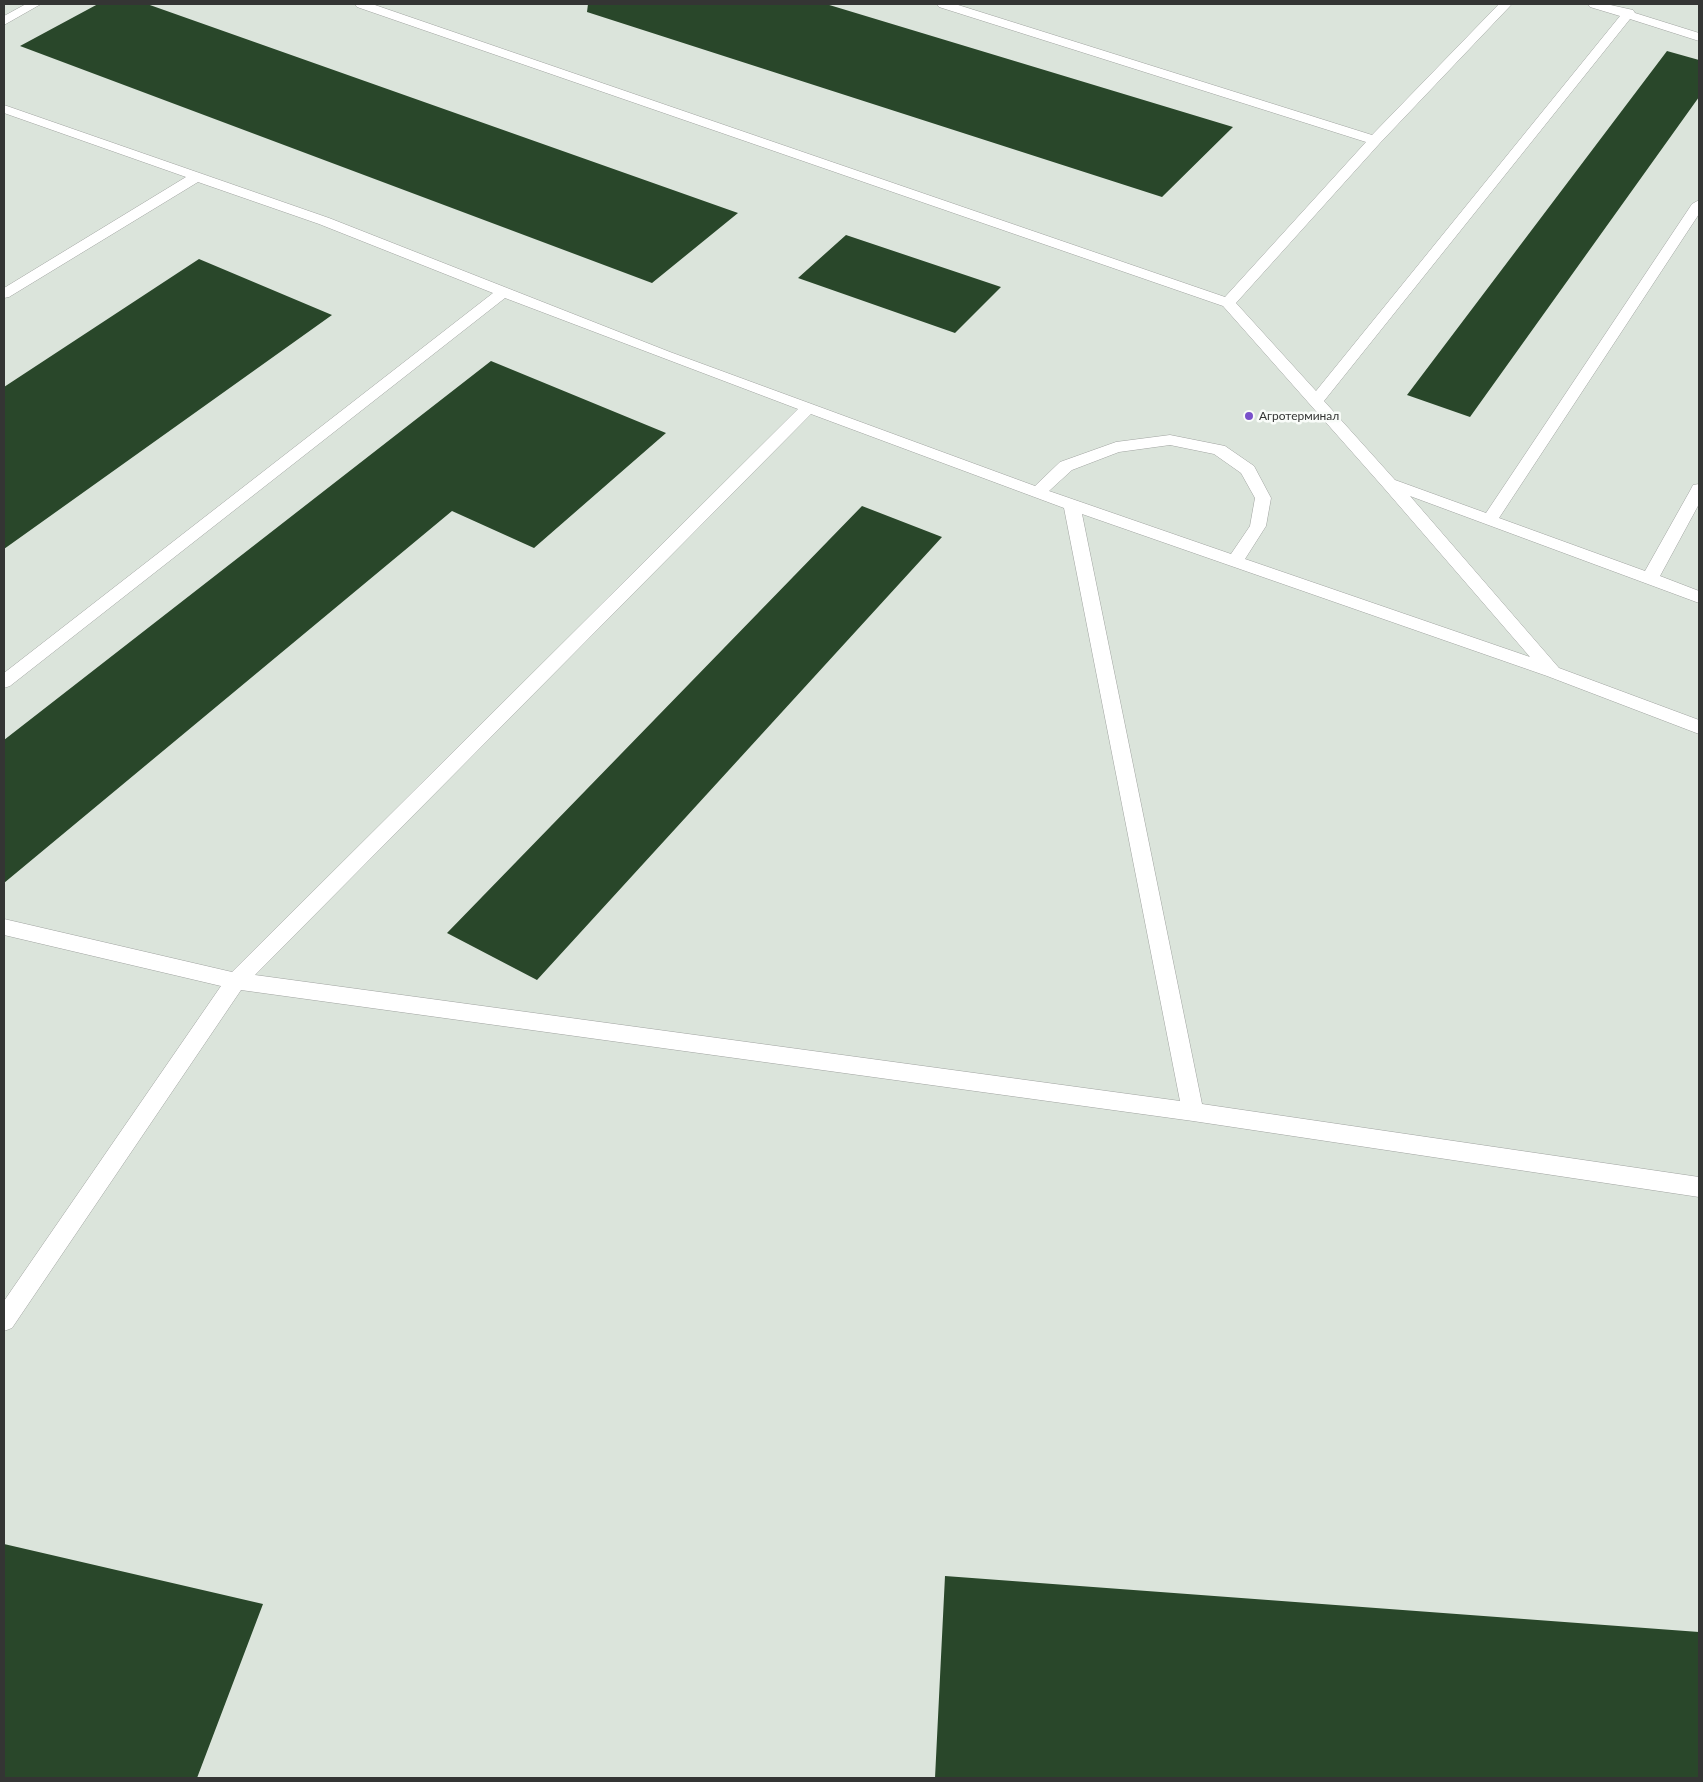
<!DOCTYPE html>
<meta charset="utf-8">
<style>
body{margin:0}
#map{position:relative;width:1703px;height:1782px;overflow:hidden;background:#ecefeb;font-family:Lato,sans-serif}
canvas{display:block}
.frame{position:absolute;inset:0;border:5px solid #343534;pointer-events:none}
</style>
<div id="map">
<canvas width="1703" height="1782"></canvas>
<div class="frame"></div>
</div>
<script>
const ctx = document.querySelector('canvas').getContext('2d');
ctx.lineJoin = 'round';
function fill(path, color) { ctx.fillStyle = color; ctx.fill(path, 'evenodd'); }
const poly = rows => new Path2D(rows.map(r => 'M' + r).join(''));
function stroke(path, color, width, dash) { ctx.strokeStyle = color; ctx.lineWidth = width; ctx.lineCap = dash ? 'butt' : 'round'; ctx.setLineDash(dash || []); ctx.stroke(path); }
function drawText(font, color, halo, rows, align = 'center') {
  ctx.font = font + ' Lato,sans-serif'; ctx.lineWidth = 5; ctx.setLineDash([]); ctx.textBaseline = 'middle'; ctx.strokeStyle = halo; ctx.fillStyle = color; for (const [text, x, y, turn = 0] of rows) {
    ctx.save(); ctx.translate(x, y); ctx.rotate((+turn || 0) * Math.PI / 180); ctx.textAlign = isNaN(turn) ? turn : align; if (halo) ctx.strokeText(text, 0, 0); ctx.fillText(text, 0, 0); ctx.restore();
  }
}
const built = poly([
 [4,4,1699,4,1699,1778,4,1778]
]);
const building = poly([
 [98,4,147,4,738,213,652,283,20,46],
 [588,4,826,4,1233,127,1162,197,587,12],
 [1667,51,1699,60,1699,97,1470,417,1407,395],
 [846,235,1001,287,955,333,798,278],
 [199,259,332,315,4,549,4,387],
 [491,361,666,433,534,548,452,511,4,883,4,740],
 [862,506,942,537,537,980,447,933],
 [4,1544,263,1604,197,1778,4,1778],
 [945,1576,1699,1632,1699,1778,935,1778]
]);
const lane = poly([
 [26,4,41,4,4,25,4,16,26,4],
 [355,4,372,4,1225,297,1366,142,939,7,937,4,955,4,1372,135,1499,4,1512,4,1380,143,1236,303,1316,391,1620,16,1590,7,1588,4,1606,4,1633,10,1635,13,1699,33,1699,41,1630,19,1324,401,1395,480,1486,513,1692,204,1699,200,1699,214,1499,518,1645,571,1691,489,1693,485,1699,484,1699,504,1660,576,1699,591,1699,603,1410,496,1559,668,1699,720,1699,734,1547,676,1082,514,1202,1104,1699,1177,1699,1197,1193,1121,241,990,12,1328,4,1331,4,1301,221,986,4,935,4,919,232,972,798,409,505,298,10,686,4,688,4,673,493,293,319,224,198,182,9,297,4,298,4,288,186,177,4,113,4,105,329,218,670,352,1035,486,1060,462,1116,442,1170,435,1225,446,1254,466,1271,498,1266,526,1245,559,1530,657,1383,487,1223,306,357,7,355,4],
 [811,414,1064,508,1180,1101,255,975,811,414],
 [1170,445,1214,454,1241,473,1255,498,1250,526,1231,554,1049,491,1072,470,1119,452,1170,445]
]);
const markers = [
 [1249,416,5,"#7951ca"]
];
const farPoinames = [
 ["Агротерминал",1259,416]
];
fill(built, '#dbe4db');
fill(building, '#29472a');
stroke(lane, '#a1a4a1', 1);
fill(lane, '#fff');
for (const [x, y, r, color] of markers) { const dot = new Path2D(); dot.arc(x, y, r, 0, 2 * Math.PI); ctx.fillStyle = color; ctx.fill(dot); stroke(dot, '#f9fcf9', 2); }
drawText('12px', '#343534', '#f9fcf9', farPoinames, 'left');
</script>
